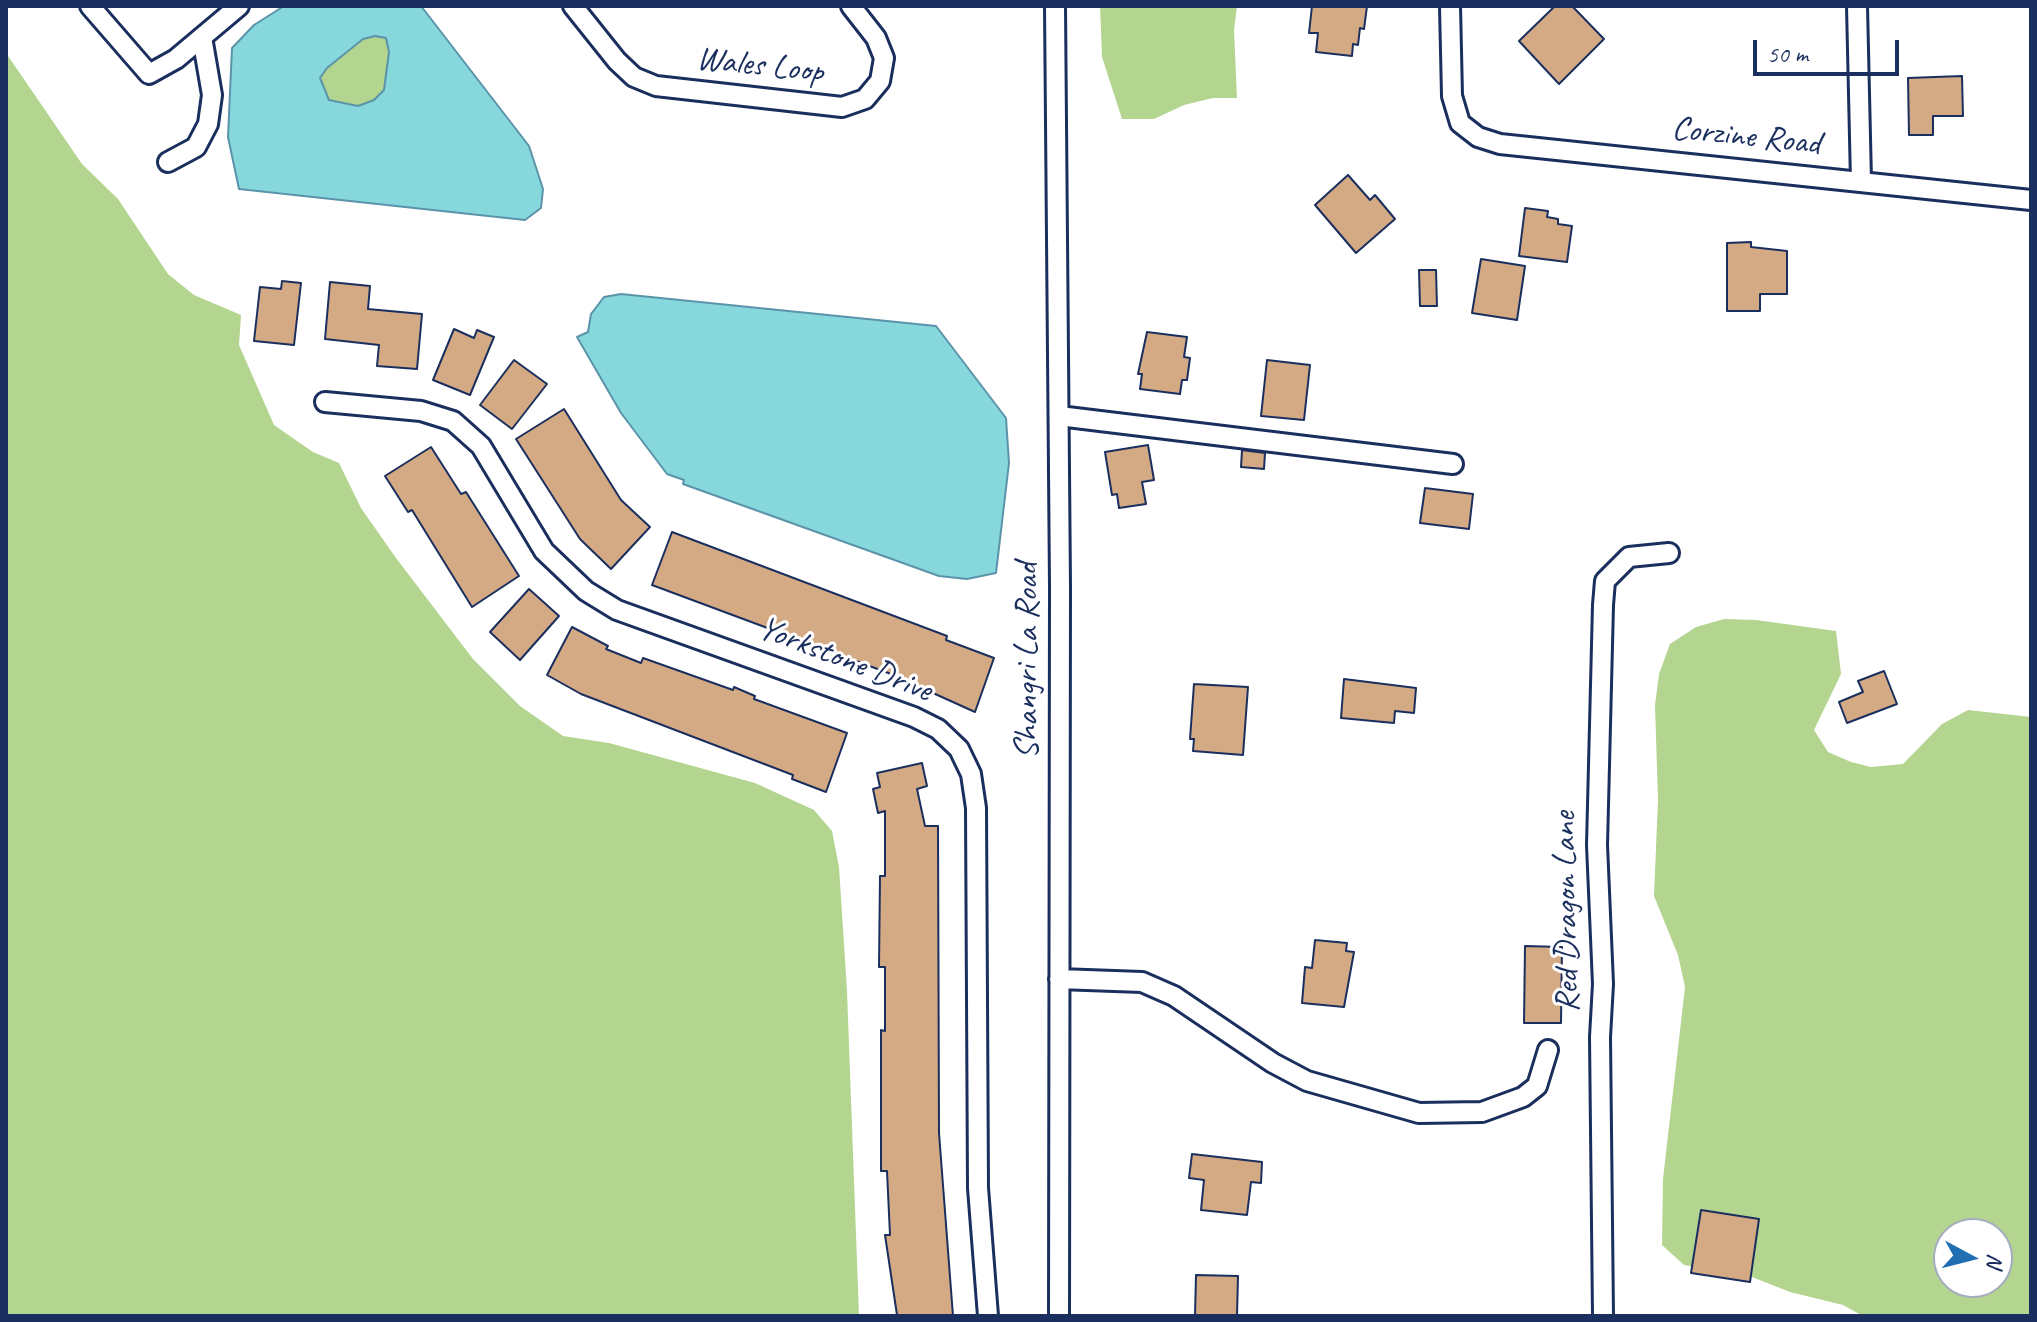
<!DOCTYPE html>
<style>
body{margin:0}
#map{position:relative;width:2037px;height:1322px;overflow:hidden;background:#fff;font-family:Caveat,sans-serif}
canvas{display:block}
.frame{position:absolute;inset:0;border:8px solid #1b2f5e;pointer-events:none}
.north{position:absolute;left:1933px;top:1218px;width:80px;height:80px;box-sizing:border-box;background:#fff;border:2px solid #a4acbf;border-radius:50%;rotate:97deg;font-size:22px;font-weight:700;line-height:32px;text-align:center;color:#1b2f5e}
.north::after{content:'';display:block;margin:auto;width:28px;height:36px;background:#1f6fb2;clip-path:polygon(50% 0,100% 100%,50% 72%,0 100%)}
.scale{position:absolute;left:1753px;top:40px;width:146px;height:36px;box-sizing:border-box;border:4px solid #1b2f5e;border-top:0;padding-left:10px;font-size:24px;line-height:28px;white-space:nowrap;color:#1b2f5e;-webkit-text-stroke:6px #fff;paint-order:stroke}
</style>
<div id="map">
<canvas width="2037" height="1322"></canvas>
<div class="frame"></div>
<div class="north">N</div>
<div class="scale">50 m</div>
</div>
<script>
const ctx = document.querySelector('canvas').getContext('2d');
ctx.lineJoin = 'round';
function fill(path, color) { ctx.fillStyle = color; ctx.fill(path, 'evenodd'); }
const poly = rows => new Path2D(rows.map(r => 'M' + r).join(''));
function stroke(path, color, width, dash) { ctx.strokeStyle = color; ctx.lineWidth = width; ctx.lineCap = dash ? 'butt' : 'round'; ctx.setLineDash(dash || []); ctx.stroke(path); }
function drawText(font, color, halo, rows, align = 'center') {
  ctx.font = font + ' Caveat,sans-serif'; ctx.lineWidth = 6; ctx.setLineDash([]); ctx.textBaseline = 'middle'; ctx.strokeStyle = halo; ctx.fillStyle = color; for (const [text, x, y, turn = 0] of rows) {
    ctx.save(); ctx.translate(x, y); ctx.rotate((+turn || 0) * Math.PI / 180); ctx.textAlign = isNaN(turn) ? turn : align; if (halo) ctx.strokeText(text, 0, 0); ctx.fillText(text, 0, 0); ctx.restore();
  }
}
const green = poly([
 [1100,6,1237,6,1234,30,1237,98,1213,98,1184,105,1154,119,1122,119,1102,57],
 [375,36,386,38,389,52,384,90,374,100,358,106,329,100,320,78,327,68,363,39],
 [6,53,82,164,118,199,168,274,194,295,241,315,239,345,274,425,313,452,339,463,361,508,396,558,473,659,520,706,563,736,609,743,755,783,814,810,832,831,839,867,847,991,859,1316,6,1316],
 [1724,619,1756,620,1836,631,1841,674,1814,730,1828,752,1851,762,1871,767,1903,764,1942,724,1968,710,2031,717,2031,1316,1863,1316,1843,1305,1790,1292,1752,1277,1684,1265,1662,1245,1663,1179,1685,987,1678,955,1654,896,1658,800,1655,705,1659,674,1670,644,1696,627],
 [1949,1234,1997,1234,1997,1282,1949,1282]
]);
const water = poly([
 [284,6,421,6,529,146,543,189,541,208,525,220,239,189,228,137,232,48,254,25,284,6],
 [375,36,386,38,389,52,384,90,374,100,358,106,329,100,320,78,327,68,363,39,375,36],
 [621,294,936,326,1006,418,1009,463,996,573,967,579,939,576,683,484,684,480,667,474,621,413,577,337,588,332,591,314,604,297,621,294]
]);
const building = poly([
 [1312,6,1367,6,1364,29,1360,28,1358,45,1353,44,1352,56,1316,52,1318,33,1309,33,1312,6],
 [1555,6,1572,6,1604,39,1559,84,1519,41,1555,6],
 [1962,76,1963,116,1933,116,1933,135,1909,135,1908,78,1962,76],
 [1348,175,1370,200,1375,195,1395,219,1356,253,1315,205,1348,175],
 [1525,208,1548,211,1547,217,1558,219,1558,224,1572,226,1567,262,1519,256,1525,208],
 [1751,242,1751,247,1787,251,1787,294,1760,294,1760,311,1727,311,1727,243,1751,242],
 [1481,259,1525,266,1517,320,1472,313,1481,259],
 [1419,270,1436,270,1437,306,1420,306,1419,270],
 [282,281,301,283,294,345,254,341,260,287,281,289,282,281],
 [330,282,370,286,368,309,422,314,417,369,377,366,379,345,325,339,330,282],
 [454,329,474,338,477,330,494,337,470,395,433,380,454,329],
 [1147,332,1187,337,1184,357,1190,358,1187,380,1182,380,1180,394,1140,389,1142,374,1138,374,1147,332],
 [514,360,547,384,512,429,480,405,514,360],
 [1267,360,1310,365,1304,420,1261,416,1267,360],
 [564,409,621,500,650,527,611,569,580,539,516,439,564,409],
 [1148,445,1154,480,1142,482,1146,504,1119,508,1117,494,1112,495,1105,452,1148,445],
 [431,447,461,494,466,492,519,576,472,607,412,510,408,512,385,476,431,447],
 [1242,450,1265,453,1264,469,1241,467,1242,450],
 [1425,488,1473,494,1469,529,1420,523,1425,488],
 [672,532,947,636,946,640,994,658,975,712,891,674,652,585,672,532],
 [529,589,559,616,520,660,490,632,529,589],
 [572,627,608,646,606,649,641,663,643,658,733,690,734,687,755,696,754,699,847,733,826,792,792,779,793,775,581,694,547,675,572,627],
 [1884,671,1897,704,1847,723,1839,702,1863,692,1858,681,1884,671],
 [1344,679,1416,688,1414,713,1395,711,1394,723,1341,718,1344,679],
 [1194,684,1248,687,1243,755,1193,751,1194,739,1190,739,1194,684],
 [922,763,927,786,917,789,925,826,938,826,939,1133,953,1316,897,1315,885,1235,890,1235,887,1171,881,1171,881,1030,885,1031,885,967,879,967,880,876,885,876,885,811,878,813,873,789,880,787,877,773,922,763],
 [1315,940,1347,943,1346,951,1354,952,1344,1007,1302,1003,1305,967,1312,968,1315,940],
 [1525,946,1562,947,1561,1023,1524,1023,1525,946],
 [1192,1154,1262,1162,1261,1183,1251,1182,1247,1215,1201,1210,1204,1180,1189,1178,1192,1154],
 [1701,1210,1759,1219,1750,1282,1691,1273,1701,1210],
 [1196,1275,1238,1276,1237,1316,1195,1316,1196,1275]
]);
const minor = poly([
 [90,6,149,74,176,59,239,6],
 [573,6,617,61,634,77,656,86,842,107,865,99,880,81,884,58,876,38,851,6],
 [1055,6,1060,586,1059,1316],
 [1450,6,1452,96,1460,123,1478,137,1500,144,2031,200],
 [1857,6,1861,181],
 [168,162,196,147,208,124,212,95,202,37],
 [325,402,421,411,453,421,481,446,544,551,586,591,617,610,914,717,938,729,959,749,971,774,976,808,978,1188,988,1316],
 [1059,416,1453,464],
 [1059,979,1142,982,1174,996,1273,1063,1307,1081,1419,1113,1482,1112,1523,1097,1537,1086,1548,1050],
 [1603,1316,1600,1037,1603,984,1597,845,1603,605,1605,581,1629,557,1669,553]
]);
const streetNames = [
 ["Wales Loop",760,66,6],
 ["Corzine Road",1746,137,6],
 ["Yorkstone Drive",845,660,21],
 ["Shangri La Road",1028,661,-90],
 ["Red Dragon Lane",1567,912,-91]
];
fill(green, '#b3d590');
fill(water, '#86d8dd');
stroke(water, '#5b94aa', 2);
fill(building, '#d4aa85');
stroke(building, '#1b2f5e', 2);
stroke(minor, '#1b2f5e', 24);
stroke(minor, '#fff', 18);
drawText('34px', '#1b2f5e', '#fff', streetNames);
</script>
